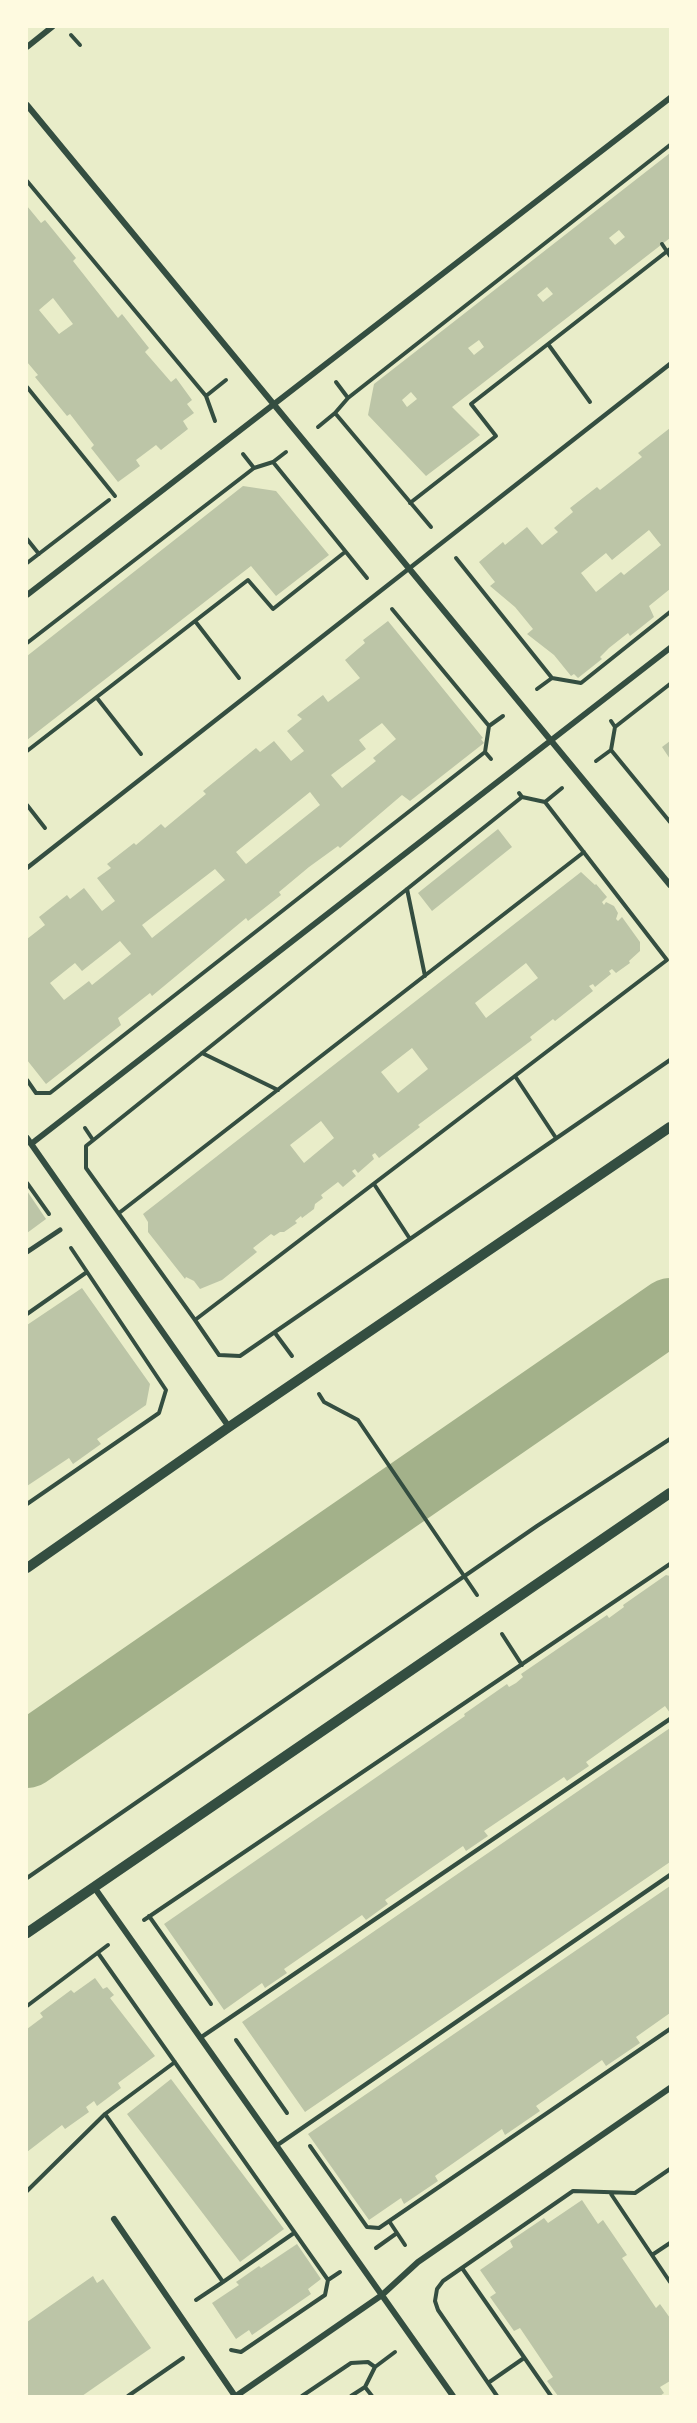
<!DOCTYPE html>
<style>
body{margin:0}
#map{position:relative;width:697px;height:2423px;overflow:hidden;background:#e9edc9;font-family:Karla,sans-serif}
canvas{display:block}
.frame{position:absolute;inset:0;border:28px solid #fefae0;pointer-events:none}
</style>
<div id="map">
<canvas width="697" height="2423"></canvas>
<div class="frame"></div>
</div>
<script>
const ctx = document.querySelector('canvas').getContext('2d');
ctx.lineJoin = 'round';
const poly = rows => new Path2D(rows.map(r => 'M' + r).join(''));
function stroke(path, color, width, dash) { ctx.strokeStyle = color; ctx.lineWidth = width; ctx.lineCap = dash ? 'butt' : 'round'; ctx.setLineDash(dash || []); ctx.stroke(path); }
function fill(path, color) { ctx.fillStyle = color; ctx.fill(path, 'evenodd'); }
const river = poly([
 [27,1755,670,1311]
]);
const building = poly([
 [670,153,670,238,452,407,480,435,426,476,368,415,374,384],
 [619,230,625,237,615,245,609,238],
 [547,287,553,294,543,302,537,295],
 [479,340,484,347,474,355,468,348],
 [411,392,417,399,407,407,402,400],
 [27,206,41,223,45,220,76,258,73,261,118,318,122,314,149,348,145,352,171,382,176,378,192,400,187,404,194,413,183,421,188,429,161,450,156,445,136,460,140,466,118,482,91,448,94,445,70,414,67,416,35,377,38,375,27,362],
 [53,298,73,324,59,334,39,310],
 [670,428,670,589,649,606,654,617,630,636,628,633,609,648,600,657,602,659,578,678,574,674,571,676,554,655,527,634,533,629,515,607,490,586,495,582,479,562,503,542,505,545,527,527,542,545,558,532,554,528,573,512,570,508,597,487,600,490,642,457,638,453],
 [649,530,661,545,624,575,621,572,596,592,581,573,606,553,612,560],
 [243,486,276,491,329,555,276,596,251,566,27,740,27,656],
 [388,621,483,738,481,739,484,743,410,801,402,795,340,848,338,846,309,867,279,892,281,895,248,921,246,918,152,996,150,993,118,1018,121,1025,46,1084,27,1060,27,939,45,925,39,917,67,895,70,899,84,888,102,911,115,901,97,878,111,868,107,864,134,843,136,845,161,824,165,828,206,794,203,791,256,748,260,752,274,741,291,761,304,751,287,731,302,719,297,715,323,695,328,702,360,678,345,660,365,643,363,640],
 [382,723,396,739,373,758,376,761,342,788,331,775,366,749,359,740],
 [310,792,320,805,246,864,236,852],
 [215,869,225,880,152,938,142,925],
 [120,941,131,954,92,985,89,981,64,1000,50,983,75,963,82,971],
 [670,741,670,759,662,747],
 [498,829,512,847,432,911,418,893],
 [581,872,595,885,596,884,607,897,602,902,604,905,606,902,614,906,618,913,616,919,618,921,622,917,640,942,640,951,629,961,630,963,616,973,612,969,609,971,611,974,595,987,593,984,589,986,593,991,555,1021,553,1019,530,1037,532,1040,418,1125,420,1127,379,1158,375,1153,372,1155,374,1159,358,1173,355,1169,352,1171,356,1176,343,1187,338,1182,321,1195,323,1198,315,1204,314,1209,302,1218,301,1216,295,1221,297,1223,284,1232,280,1232,274,1236,271,1234,253,1248,257,1252,222,1280,200,1289,194,1281,186,1277,185,1279,148,1232,148,1222,143,1214],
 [526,963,538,978,486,1018,475,1003],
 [412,1048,428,1069,398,1093,381,1072],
 [321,1121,334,1138,304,1163,290,1145],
 [27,1191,46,1219,27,1233],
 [82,1288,150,1384,146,1405,97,1439,101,1444,73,1464,69,1458,27,1486,27,1325],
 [666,1575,670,1576,670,1713,665,1706,586,1762,589,1766,567,1781,564,1777,484,1831,488,1836,466,1851,463,1846,385,1900,388,1904,366,1920,362,1915,284,1969,287,1973,265,1988,262,1983,224,2010,164,1924,465,1716,464,1714,507,1684,509,1687,516,1683,523,1677,521,1674,607,1615,609,1618,624,1607,623,1605],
 [670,1728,670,1862,305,2112,242,2022],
 [670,1886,670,2013,636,2037,640,2043,606,2066,602,2060,536,2106,540,2111,505,2135,502,2129,435,2176,438,2181,404,2204,401,2198,369,2220,308,2134],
 [95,1978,103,1989,107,1987,114,1995,110,1998,155,2056,118,2083,121,2088,97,2106,94,2101,86,2107,89,2112,65,2129,62,2125,27,2152,27,2029,43,2017,40,2013,71,1990,74,1993],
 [171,2079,284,2229,240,2262,127,2114],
 [582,2200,598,2224,603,2220,627,2255,622,2258,656,2308,660,2304,670,2318,670,2381,660,2387,664,2393,660,2396,558,2396,547,2381,553,2377,520,2328,514,2331,490,2297,496,2293,480,2270,513,2247,510,2241,544,2218,548,2223],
 [297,2244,321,2279,308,2289,311,2294,252,2335,249,2330,236,2339,212,2303,239,2285,236,2282,259,2266,261,2268],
 [93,2276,97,2283,103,2279,151,2348,82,2396,27,2396,27,2322]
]);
const path = poly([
 [71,35,80,45],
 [27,181,206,396,215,421],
 [662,244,670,256],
 [548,344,590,402],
 [336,382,348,398],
 [27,387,115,496],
 [206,396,226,380],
 [318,427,335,413],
 [243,454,254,468],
 [273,462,367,578],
 [410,503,496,436,471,404,670,249],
 [431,527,335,413,348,398,670,145],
 [27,539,39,554],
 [456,558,552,678,581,683,670,612],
 [27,563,109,500],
 [195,621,239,678],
 [27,643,254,468,273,462,286,452],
 [537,689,552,678],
 [97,698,141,754],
 [489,726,503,716],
 [615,727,670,684],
 [611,750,670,822],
 [27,751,248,580,273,609,345,552],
 [485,752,491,759],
 [596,761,611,750,615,727,611,721],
 [519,793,522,797,545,802,667,960,195,1320,86,1168,86,1146,522,797],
 [545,802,562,788],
 [27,805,45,828],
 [407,889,425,976],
 [202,1053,278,1090],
 [515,1076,556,1138],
 [27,1080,36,1093,50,1093,485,752,489,726,392,609],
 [85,1128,93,1140],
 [27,1183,49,1214],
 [374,1184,410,1239],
 [119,1213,584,852],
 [27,1314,87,1272],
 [195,1320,219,1355,240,1356,670,1060],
 [275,1333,292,1356],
 [319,1394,324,1402,358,1420,477,1595],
 [27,1504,159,1413,166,1390,71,1248],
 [502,1634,522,1665],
 [27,1878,537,1526,670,1439],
 [149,1916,211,2004],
 [144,1920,670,1564],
 [98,1953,328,2280,325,2295,241,2352,231,2350],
 [27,2006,108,1945],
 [236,2040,287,2113],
 [105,2114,223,2282,294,2233],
 [310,2146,367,2227,379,2228,670,2029],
 [27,2191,105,2114,175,2062],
 [611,2194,670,2282],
 [389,2221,405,2245],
 [376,2248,397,2233],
 [652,2255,670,2243],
 [462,2268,551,2396],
 [328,2280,340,2272],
 [196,2300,223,2282],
 [488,2383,524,2358],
 [365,2387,375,2367,395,2352],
 [128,2396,183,2358],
 [302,2396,351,2363,368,2362,375,2367],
 [351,2396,365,2387,372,2396],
 [497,2396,438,2310,435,2301,437,2289,443,2281,573,2191,635,2193,670,2169]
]);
const service = poly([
 [27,868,670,364],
 [200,2038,670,1719],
 [276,2146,670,1875]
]);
const pedestrian = poly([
 [27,1252,60,1230]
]);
const minor = poly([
 [27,47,52,27],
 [27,105,670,885],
 [27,595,670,98],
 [27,1138,229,1427],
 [31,1144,670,648],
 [94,1887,453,2396],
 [114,2219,235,2396],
 [236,2396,382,2295,418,2262,670,2088]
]);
const tertiary = poly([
 [27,1568,229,1427,670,1127],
 [27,1933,670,1493]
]);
stroke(river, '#a3b18a', 66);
fill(building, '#bcc5a7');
stroke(path, '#344e41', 4);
stroke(service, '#344e41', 4.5);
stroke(pedestrian, '#344e41', 5);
stroke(minor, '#344e41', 6);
stroke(tertiary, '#344e41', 10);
</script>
